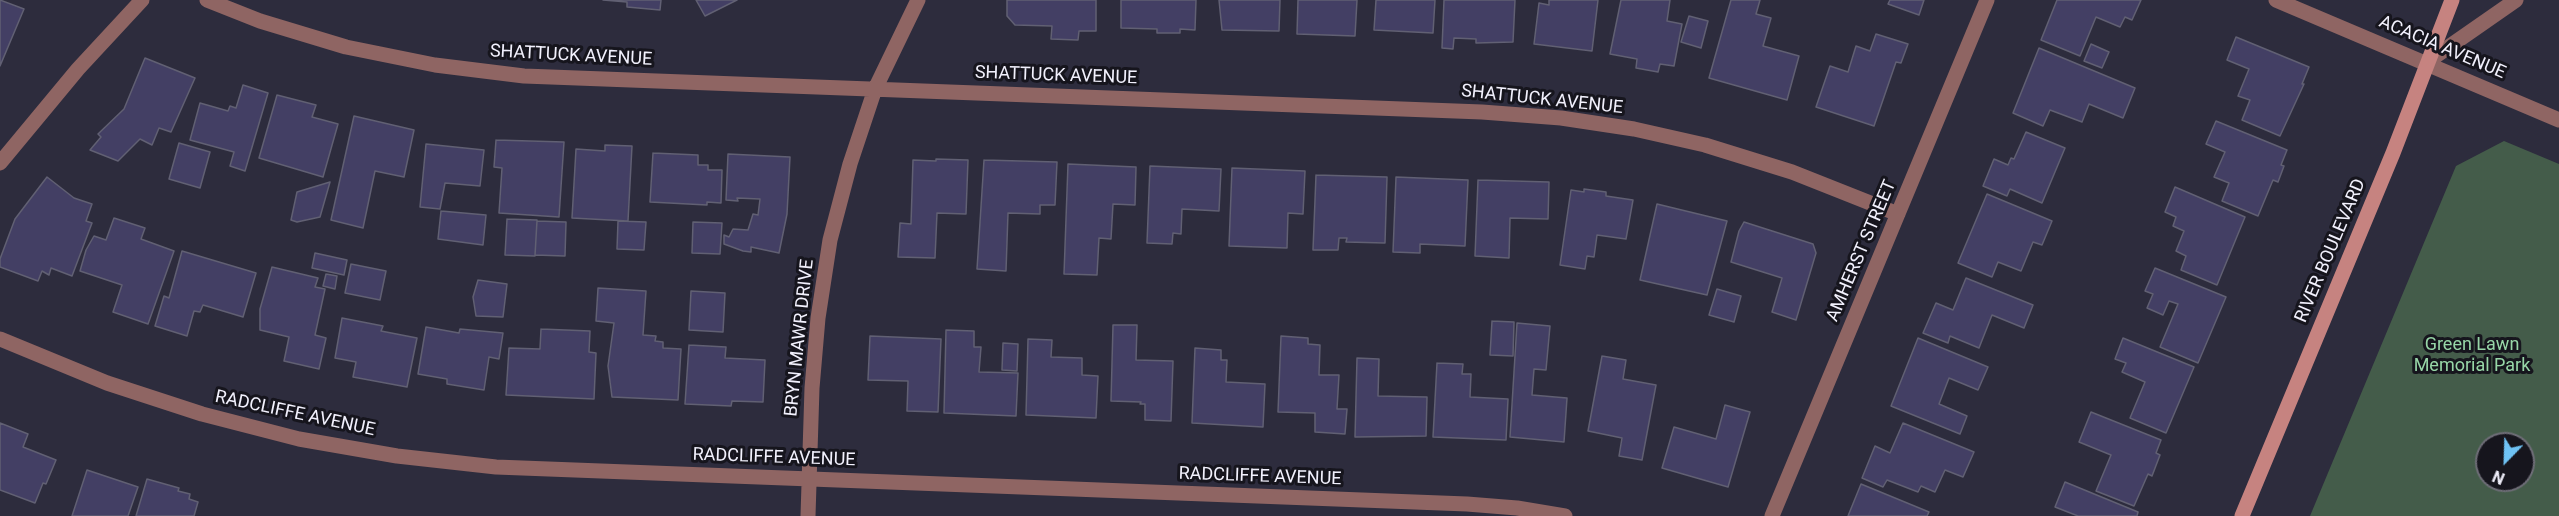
<!DOCTYPE html>
<style>
body{margin:0}
#map{position:relative;width:2559px;height:516px;overflow:hidden;background:#2d2c3d;font-family:Roboto,sans-serif}
canvas{display:block}
.north{position:absolute;left:2475px;top:432px;width:60px;height:60px;box-sizing:border-box;background:#16151d;border:2px solid #6e6d77;border-radius:50%;rotate:203deg;font-size:16px;font-weight:700;line-height:24px;text-align:center;color:#f2f1fd}
.north::after{content:'';display:block;margin:auto;width:21px;height:27px;background:#6fc2f4;clip-path:polygon(50% 0,100% 100%,50% 72%,0 100%)}
</style>
<div id="map">
<canvas width="2559" height="516"></canvas>
<div class="north">N</div>
</div>
<script>
const ctx = document.querySelector('canvas').getContext('2d');
ctx.lineJoin = 'round';
function fill(path, color) { ctx.fillStyle = color; ctx.fill(path, 'evenodd'); }
const poly = rows => new Path2D(rows.map(r => 'M' + r).join(''));
function stroke(path, color, width, dash) { ctx.strokeStyle = color; ctx.lineWidth = width; ctx.lineCap = dash ? 'butt' : 'round'; ctx.setLineDash(dash || []); ctx.stroke(path); }
function drawText(font, color, halo, rows, align = 'center') {
  ctx.font = font + ' Roboto,sans-serif'; ctx.lineWidth = 6; ctx.setLineDash([]); ctx.textBaseline = 'middle'; ctx.strokeStyle = halo; ctx.fillStyle = color; for (const [text, x, y, turn = 0] of rows) {
    ctx.save(); ctx.translate(x, y); ctx.rotate((+turn || 0) * Math.PI / 180); ctx.textAlign = isNaN(turn) ? turn : align; if (halo) ctx.strokeText(text, 0, 0); ctx.fillText(text, 0, 0); ctx.restore();
  }
}
const green = poly([
 [2504,141,2559,164,2559,516,2310,516,2456,166],
 [2487,444,2523,444,2523,480,2487,480]
]);
const building = poly([
 [0,0,24,9,0,66,0,0],
 [603,0,661,0,660,10,627,7,627,2,603,0],
 [696,0,737,0,705,16,696,0],
 [1007,0,1096,0,1096,31,1079,31,1078,40,1051,39,1052,26,1015,25,1007,16,1007,0],
 [1121,0,1196,0,1195,30,1180,29,1180,33,1157,33,1157,29,1121,28,1121,0],
 [1219,0,1280,0,1279,31,1222,30,1219,0],
 [1298,0,1357,0,1355,36,1297,34,1298,0],
 [1376,0,1435,0,1433,33,1374,30,1376,0],
 [1444,0,1515,0,1513,42,1476,43,1476,39,1454,38,1453,49,1442,48,1444,0],
 [1549,0,1598,0,1592,51,1534,44,1539,3,1549,5,1549,0],
 [1621,0,1670,0,1667,21,1682,24,1674,66,1660,64,1658,72,1636,68,1637,59,1610,54,1621,0],
 [1731,0,1760,0,1756,14,1771,18,1763,46,1799,56,1787,100,1709,78,1731,0],
 [1890,0,1924,0,1919,15,1888,4,1890,0],
 [2057,0,2141,0,2132,20,2125,17,2120,27,2096,17,2080,56,2041,40,2057,0],
 [1689,16,1708,21,1701,48,1681,42,1689,16],
 [1876,34,1908,44,1901,63,1896,62,1874,126,1816,107,1830,66,1848,72,1856,46,1870,51,1876,34],
 [2236,37,2309,67,2302,84,2304,84,2280,136,2242,120,2250,100,2238,96,2249,69,2227,60,2236,37],
 [2091,44,2109,52,2102,68,2084,61,2091,44],
 [2039,48,2135,88,2123,118,2089,104,2082,122,2050,110,2043,126,2013,113,2039,48],
 [145,58,195,78,171,132,159,128,152,145,140,139,118,161,90,150,101,137,98,134,124,109,145,58],
 [243,85,268,93,245,171,230,166,234,152,190,140,200,103,228,111,230,106,236,108,243,85],
 [277,95,316,105,312,117,338,124,323,177,259,158,277,95],
 [354,116,414,130,404,177,375,171,363,228,331,220,354,116],
 [2216,121,2287,150,2281,165,2284,166,2278,182,2273,180,2258,216,2222,201,2229,183,2214,177,2225,152,2206,144,2216,121],
 [2026,132,2065,148,2042,203,2010,189,2007,196,1983,186,1994,159,2008,165,2011,158,2014,159,2026,132],
 [496,140,564,142,559,217,499,213,502,168,494,167,496,140],
 [179,143,210,152,200,188,169,179,179,143],
 [426,144,484,150,480,186,445,183,440,209,420,207,426,144],
 [605,145,632,146,628,221,572,218,576,149,605,151,605,145],
 [653,153,698,155,698,165,708,165,708,170,722,170,721,203,707,202,707,205,650,202,653,153],
 [728,154,790,157,787,214,779,253,751,247,751,252,743,251,724,244,724,235,729,237,733,229,748,230,753,214,758,215,760,199,737,198,738,201,726,200,728,154],
 [936,159,968,160,966,214,937,213,935,258,898,257,900,223,911,224,913,160,936,161,936,159],
 [984,160,1057,162,1055,205,1040,205,1040,214,1008,213,1006,271,977,269,984,160],
 [1068,164,1136,167,1135,205,1113,204,1111,239,1099,238,1097,275,1064,274,1068,164],
 [1150,166,1221,169,1219,211,1182,209,1181,234,1173,233,1172,244,1147,243,1150,166],
 [1232,168,1305,171,1303,214,1288,213,1287,248,1229,246,1232,168],
 [1316,175,1387,177,1385,243,1346,242,1347,238,1339,238,1338,250,1313,250,1316,175],
 [47,177,74,198,92,204,86,221,92,223,72,276,51,268,49,275,42,271,38,281,0,267,0,259,15,219,47,177],
 [1396,177,1468,180,1465,246,1420,244,1420,253,1393,252,1396,177],
 [1478,180,1549,182,1548,219,1510,218,1509,258,1475,256,1478,180],
 [330,182,320,217,297,222,291,220,297,192,330,182],
 [2175,187,2245,217,2217,285,2181,270,2186,256,2176,251,2184,231,2173,226,2176,217,2165,212,2175,187],
 [1584,189,1606,192,1606,196,1633,200,1626,239,1597,235,1594,257,1587,256,1585,269,1560,265,1571,190,1584,192,1584,189],
 [1987,194,2052,221,2042,245,2033,242,2021,271,1998,262,1992,277,1958,263,1987,194],
 [1657,204,1727,221,1707,295,1640,280,1657,204],
 [441,211,486,215,483,245,438,239,441,211],
 [114,218,145,228,141,239,174,251,148,324,113,312,122,285,80,271,86,250,94,236,106,240,114,218],
 [507,219,537,220,535,256,505,255,507,219],
 [537,221,566,222,565,256,535,255,537,221],
 [618,221,646,222,644,250,617,249,618,221],
 [693,222,722,223,720,254,692,253,693,222],
 [1744,222,1813,244,1816,253,1796,320,1772,312,1782,278,1731,262,1739,231,1744,222],
 [182,251,256,273,243,317,203,305,200,312,194,311,187,336,155,326,164,296,169,298,182,251],
 [315,253,347,260,344,275,312,268,315,253],
 [351,264,386,271,380,300,345,293,351,264],
 [272,267,318,278,315,287,325,289,315,335,326,338,319,369,284,361,289,337,260,330,260,309,272,267],
 [2155,268,2226,297,2198,363,2160,347,2178,304,2169,301,2163,315,2147,308,2153,294,2145,291,2155,268],
 [326,274,337,276,335,289,323,286,326,274],
 [1966,278,2033,305,2024,328,1992,315,1979,348,1950,336,1948,343,1923,333,1936,303,1953,310,1966,278],
 [478,280,507,284,503,317,476,316,473,297,478,280],
 [598,288,646,291,643,335,656,336,655,341,663,342,663,348,681,349,678,400,612,397,608,366,614,323,596,321,598,288],
 [1717,289,1741,296,1734,322,1709,315,1717,289],
 [691,291,725,293,723,332,689,330,691,291],
 [342,318,383,326,381,331,417,338,407,387,353,377,356,362,335,358,342,318],
 [1492,321,1514,322,1513,356,1490,355,1492,321],
 [1517,323,1550,326,1546,370,1534,369,1532,395,1567,398,1564,442,1510,437,1517,323],
 [1113,325,1137,325,1136,360,1173,361,1171,421,1145,420,1145,404,1140,404,1141,402,1111,401,1113,325],
 [426,327,459,333,460,329,503,333,499,359,489,357,484,390,447,384,447,379,418,374,426,327],
 [541,329,590,331,589,352,596,353,594,399,506,395,509,348,540,349,541,329],
 [946,330,974,331,974,347,981,347,979,372,1018,373,1016,416,944,413,946,330],
 [870,336,941,339,938,412,907,411,908,381,868,380,870,336],
 [1281,336,1308,338,1308,344,1320,345,1319,375,1339,375,1337,409,1347,409,1345,434,1315,432,1315,413,1278,412,1281,336],
 [1918,338,1988,367,1978,390,1949,378,1939,404,1967,416,1960,434,1891,406,1918,338],
 [2123,338,2194,367,2166,433,2130,418,2145,382,2122,372,2126,363,2115,359,2123,338],
 [1028,339,1052,340,1051,357,1082,358,1082,375,1098,376,1096,418,1026,415,1028,339],
 [1003,343,1018,344,1017,371,1002,370,1003,343],
 [689,345,726,347,725,358,765,360,763,402,732,401,731,406,685,404,689,345],
 [1195,348,1221,350,1221,360,1227,360,1226,382,1265,384,1263,427,1192,423,1195,348],
 [1602,356,1626,360,1623,379,1656,385,1642,460,1619,456,1622,438,1588,431,1602,356],
 [1357,358,1379,359,1378,396,1427,397,1426,436,1355,437,1357,358],
 [1437,363,1463,364,1462,374,1471,374,1470,397,1508,399,1506,440,1433,437,1437,363],
 [1725,405,1750,412,1728,487,1662,468,1674,427,1716,439,1725,405],
 [2091,412,2161,440,2156,453,2160,455,2152,476,2148,474,2134,506,2096,491,2111,455,2079,442,2091,412],
 [0,423,28,434,23,447,56,460,46,484,43,483,35,503,0,490,0,423],
 [1903,423,1974,452,1963,477,1945,470,1935,492,1921,486,1918,492,1887,480,1883,487,1862,478,1875,446,1890,453,1903,423],
 [87,470,138,487,128,516,72,516,87,470],
 [147,479,179,488,178,491,190,494,189,499,198,502,194,516,136,516,147,479],
 [2065,482,2138,512,2137,516,2078,516,2055,507,2065,482],
 [1861,484,1929,512,1927,516,1848,516,1861,484]
]);
const street = poly([
 [207,0,260,21,346,47,435,65,524,76,1482,112,1561,118,1634,129,1705,145,1792,172,1898,214],
 [2276,0,2559,120],
 [2427,62,2516,0],
 [0,163,78,69,142,0],
 [0,339,107,383,202,414,299,439,397,456,496,467,1467,504,1517,508,1565,516],
 [808,516,812,388,818,318,830,240,850,164,875,89,918,0],
 [1772,516,1987,0]
]);
const secondary = poly([
 [2242,516,2393,153,2452,0]
]);
const streetNames = [
 ["ACACIA AVENUE",2442,48,23],
 ["SHATTUCK AVENUE",571,56,3],
 ["SHATTUCK AVENUE",1056,76,2],
 ["SHATTUCK AVENUE",1542,100,6],
 ["AMHERST STREET",1862,251,-67],
 ["RIVER BOULEVARD",2331,251,-67],
 ["BRYN MAWR DRIVE",800,338,-84],
 ["RADCLIFFE AVENUE",295,414,12],
 ["RADCLIFFE AVENUE",774,458,2],
 ["RADCLIFFE AVENUE",1260,477,2]
];
const parkNames = [
 ["Green Lawn",2472,345],
 ["Memorial Park",2472,366]
];
fill(green, '#445c4a');
fill(building, '#433f64');
stroke(building, '#616073', 1.5);
stroke(street, '#8f6563', 15);
stroke(secondary, '#c68380', 15);
drawText('18px', '#f2f1fd', '#16151d', streetNames);
drawText('18px', '#97d6a7', '#16151d', parkNames);
</script>
